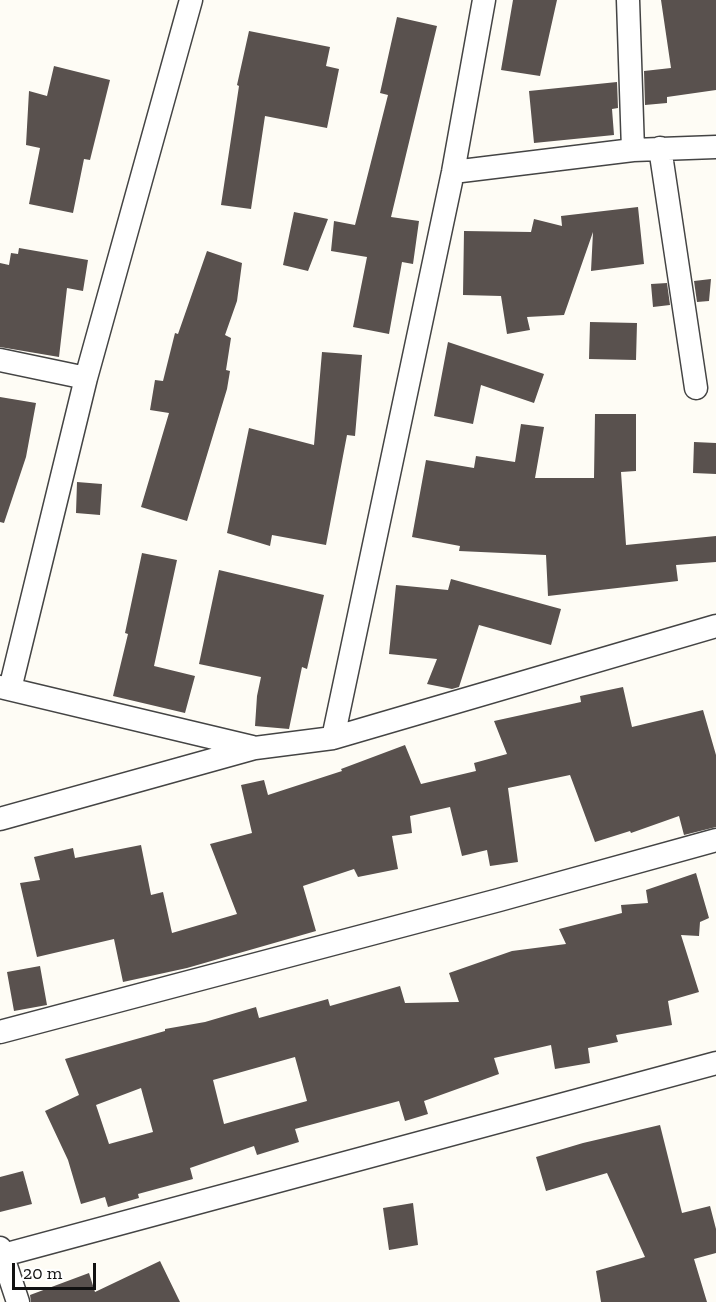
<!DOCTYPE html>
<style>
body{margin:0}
#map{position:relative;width:716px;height:1302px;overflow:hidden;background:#fefcf5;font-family:"Zilla Slab",serif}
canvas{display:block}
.scale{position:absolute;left:12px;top:1263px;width:84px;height:27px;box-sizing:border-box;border:3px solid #111;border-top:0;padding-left:8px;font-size:18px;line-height:21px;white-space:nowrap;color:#111;-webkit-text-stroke:4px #fff;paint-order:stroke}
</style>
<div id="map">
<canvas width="716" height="1302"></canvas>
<div class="scale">20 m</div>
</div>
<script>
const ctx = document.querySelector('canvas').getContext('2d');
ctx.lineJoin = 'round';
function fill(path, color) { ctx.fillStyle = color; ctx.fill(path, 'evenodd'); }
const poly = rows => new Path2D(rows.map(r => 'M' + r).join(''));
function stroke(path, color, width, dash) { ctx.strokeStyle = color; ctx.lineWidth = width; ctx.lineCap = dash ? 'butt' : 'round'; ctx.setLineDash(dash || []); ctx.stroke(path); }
const building = poly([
 [513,0,557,0,540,76,501,70],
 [661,0,716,0,716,90,667,97,667,103,645,105,644,71,671,68],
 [397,17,437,26,391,217,419,221,413,264,402,262,389,334,353,327,367,257,331,251,334,221,355,225,388,95,380,93],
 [249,31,330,47,326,66,339,69,327,128,265,116,251,209,221,205,239,86,237,85],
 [54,66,110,80,90,160,84,159,73,213,29,204,40,148,26,145,29,91,47,96],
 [617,82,618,108,612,109,614,135,534,143,529,91],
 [638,207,644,264,591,271,593,232,564,315,527,317,530,330,507,334,501,296,463,295,464,231,531,232,534,219,562,226,561,216],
 [294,212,328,219,308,271,283,265],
 [19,248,88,260,83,291,67,288,59,357,0,347,0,263,9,265,11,253,18,254],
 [207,251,242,263,237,301,225,335,231,338,226,370,230,371,227,389,187,521,141,507,169,413,150,410,155,380,163,381,175,333,178,334],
 [711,279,709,301,697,302,694,281],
 [667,283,670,305,653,307,651,284],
 [590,322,637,323,636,360,589,359],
 [448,342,544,374,534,403,481,385,473,424,434,416],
 [322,352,362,355,355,436,347,435,326,545,272,535,270,546,227,533,249,428,314,445],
 [0,397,36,403,26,457,4,523,0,522],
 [595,414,636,414,636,471,621,472,626,545,716,536,716,562,676,565,678,581,548,596,546,555,459,551,460,546,412,537,426,460,474,468,476,456,515,462,521,424,544,427,535,478,594,478],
 [694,442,716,443,716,474,693,473],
 [77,482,102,484,100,515,76,513],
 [142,553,177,560,154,666,195,676,185,713,113,696,128,634,125,633],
 [219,570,324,595,307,669,302,667,289,729,255,726,257,696,261,677,199,664],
 [451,579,561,609,551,645,479,625,459,687,452,689,427,684,437,659,389,654,396,585,448,590],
 [623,687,632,727,703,710,716,755,716,827,684,835,679,816,631,833,630,831,595,842,570,775,508,788,518,862,490,866,487,850,462,856,450,807,410,816,412,833,392,836,398,869,358,877,354,869,303,886,316,931,187,968,123,982,114,939,37,957,20,883,40,880,34,857,73,848,75,858,141,845,151,895,163,892,172,933,237,914,210,844,252,833,241,785,264,780,268,795,342,771,341,769,405,745,421,784,476,771,474,763,507,754,494,721,581,702,580,696],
 [696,873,709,918,700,922,699,936,681,935,699,992,668,1001,672,1025,616,1035,618,1042,588,1048,590,1063,555,1069,551,1045,494,1058,499,1074,424,1101,428,1114,405,1121,399,1101,295,1129,299,1142,257,1155,254,1146,190,1168,193,1179,138,1194,139,1198,108,1207,105,1197,81,1204,68,1160,45,1111,79,1095,65,1059,165,1031,165,1029,205,1022,256,1007,259,1018,328,999,330,1006,400,986,405,1003,459,1002,449,973,512,951,566,944,559,929,622,913,621,905,648,903,646,890],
 [295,1057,307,1101,224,1124,213,1080],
 [141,1088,153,1132,109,1144,96,1105],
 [40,966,47,1005,14,1011,7,972],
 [660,1125,682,1213,710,1206,716,1229,716,1253,694,1259,707,1302,601,1302,596,1271,645,1257,607,1173,546,1191,536,1157,583,1143],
 [23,1171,32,1204,0,1212,0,1177],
 [413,1203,418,1245,389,1250,383,1208],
 [160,1261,180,1302,31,1302,30,1295,89,1273,95,1292]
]);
const street = poly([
 [628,0,633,150],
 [660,148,696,388],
 [453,172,633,150,716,147],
 [0,360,86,378],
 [0,687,252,747],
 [10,689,86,378,191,0],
 [333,738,453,172,484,0],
 [0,819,255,748,333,738,716,626],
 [0,1032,499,900,716,840],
 [0,1248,18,1302],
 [0,1256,716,1063]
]);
fill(building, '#59514e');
stroke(street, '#444', 25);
stroke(street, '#fff', 22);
</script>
